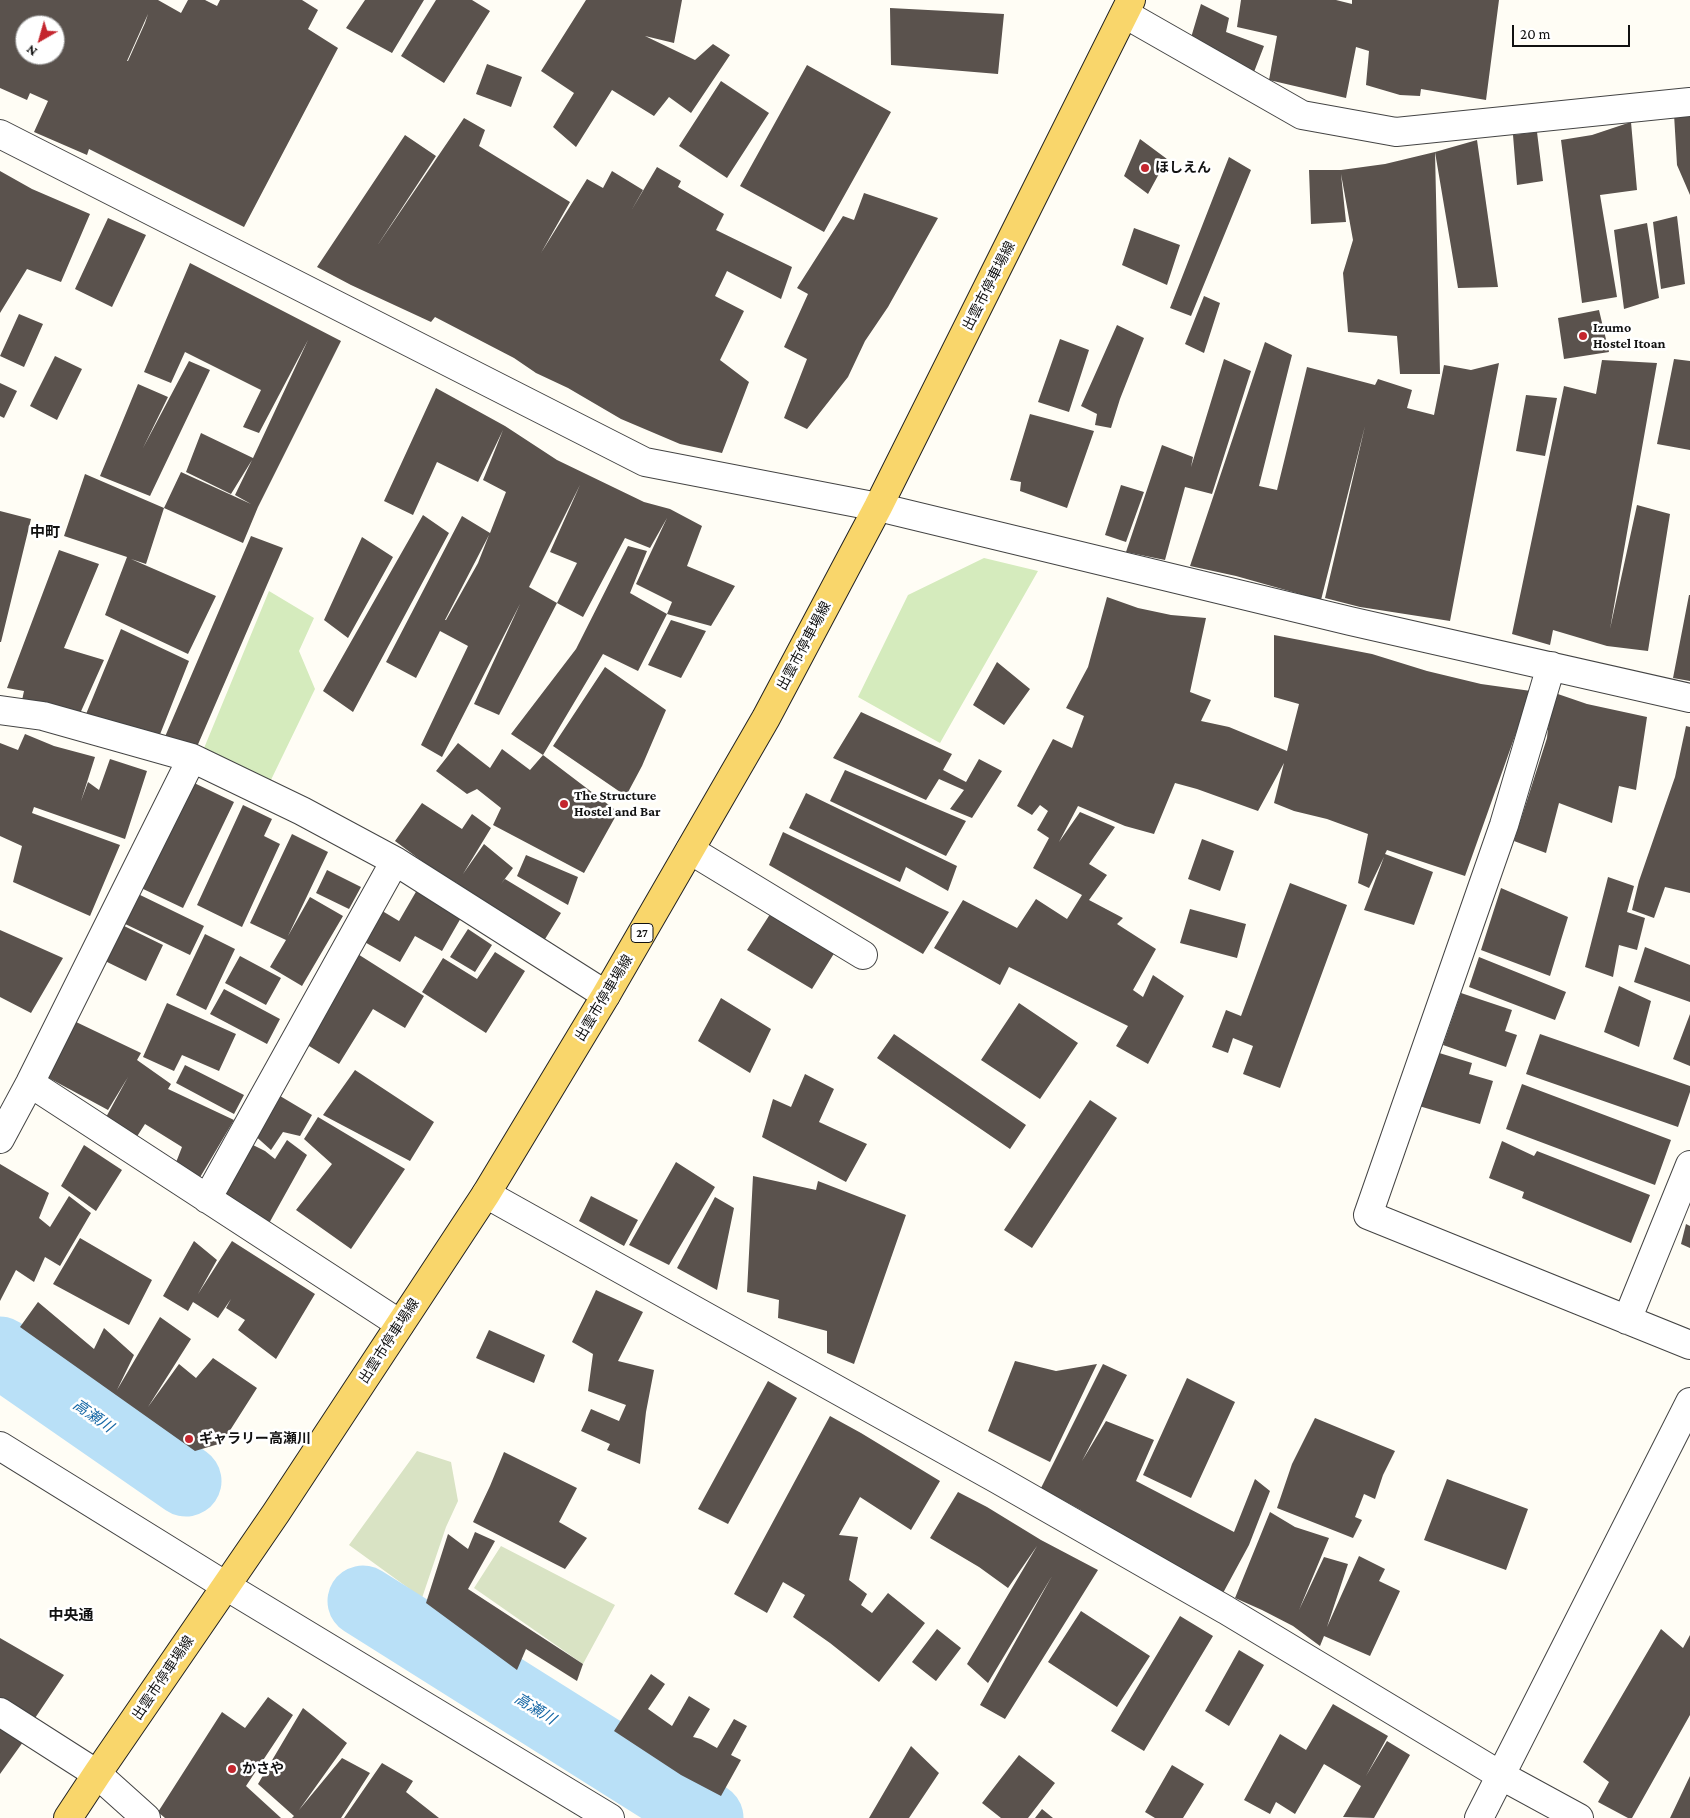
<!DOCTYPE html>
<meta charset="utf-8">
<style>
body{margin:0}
#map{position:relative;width:1690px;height:1818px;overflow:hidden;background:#fffdf5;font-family:"Crimson Pro",serif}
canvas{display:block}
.north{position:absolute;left:15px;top:15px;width:50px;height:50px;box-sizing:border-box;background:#fff;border:1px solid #a0a0a0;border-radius:50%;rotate:218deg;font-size:14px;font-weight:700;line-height:20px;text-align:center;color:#111}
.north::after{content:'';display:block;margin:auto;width:18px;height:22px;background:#c4262e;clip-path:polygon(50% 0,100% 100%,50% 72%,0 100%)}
.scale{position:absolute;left:1512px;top:25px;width:118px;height:22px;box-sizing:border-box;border:2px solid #111;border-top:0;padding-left:6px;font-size:15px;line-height:18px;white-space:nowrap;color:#111;-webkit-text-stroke:4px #fff;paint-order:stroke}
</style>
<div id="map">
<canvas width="1690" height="1818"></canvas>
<div class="north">N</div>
<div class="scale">20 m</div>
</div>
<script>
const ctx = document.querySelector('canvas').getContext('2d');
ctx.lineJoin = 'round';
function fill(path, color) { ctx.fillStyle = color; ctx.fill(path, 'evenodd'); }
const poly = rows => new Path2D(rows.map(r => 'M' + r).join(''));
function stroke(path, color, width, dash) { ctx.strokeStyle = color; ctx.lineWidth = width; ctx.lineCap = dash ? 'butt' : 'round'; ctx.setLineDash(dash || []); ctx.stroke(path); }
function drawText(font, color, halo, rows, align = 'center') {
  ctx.font = font + ' "Crimson Pro","Noto Sans JP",serif'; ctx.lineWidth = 5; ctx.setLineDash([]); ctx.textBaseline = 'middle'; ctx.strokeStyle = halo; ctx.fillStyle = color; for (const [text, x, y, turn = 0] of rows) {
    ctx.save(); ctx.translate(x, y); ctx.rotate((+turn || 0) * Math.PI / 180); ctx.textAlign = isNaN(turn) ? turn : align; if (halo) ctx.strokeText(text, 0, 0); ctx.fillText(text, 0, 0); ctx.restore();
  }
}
const green = poly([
 [984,558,1038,571,940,743,858,697,908,595],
 [269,591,314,618,299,651,315,689,269,784,202,753]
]);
const cemetery = poly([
 [417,1451,451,1462,458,1501,446,1527,422,1598,349,1545],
 [501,1546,615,1605,583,1664,474,1588]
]);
const river = poly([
 [0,1352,186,1481],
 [363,1601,708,1818]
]);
const building = poly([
 [0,0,158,0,181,13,188,0,205,0,217,6,220,0,302,0,318,10,308,29,338,48,244,227,89,149,87,155,34,132,48,101,30,93,27,100,0,88],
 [148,14,145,23,128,61,127,61],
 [25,25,55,25,55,55,25,55],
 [365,0,424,0,392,53,346,28],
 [436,0,472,0,490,11,444,83,401,56],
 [586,0,682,0,674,43,645,36,695,60,713,44,730,55,691,113,669,97,654,116,612,90,576,147,553,127,574,93,541,71],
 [1241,0,1336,0,1352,4,1352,0,1499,0,1486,100,1421,89,1420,96,1400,95,1366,85,1369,51,1356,47,1346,98,1269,80,1277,36,1237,27],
 [1201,4,1229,18,1226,32,1264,46,1254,72,1190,41],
 [890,8,1004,14,998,74,891,65],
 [487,64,522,77,511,107,476,94],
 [807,65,891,112,824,232,740,186],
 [721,81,769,113,727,178,679,146],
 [1690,112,1690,195,1677,165,1674,114],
 [464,118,485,130,479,146,570,202,541,253,587,179,603,188,612,171,643,190,631,211,657,167,681,181,678,187,724,214,716,230,792,267,781,299,727,271,715,296,744,311,720,360,749,382,722,453,680,444,621,419,568,388,536,373,514,358,435,317,431,322,351,285,317,267,405,135,436,156,377,246],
 [1631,122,1637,190,1600,195,1617,297,1582,303,1561,140,1592,135],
 [1537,132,1543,181,1517,185,1513,135],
 [1140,139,1167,159,1148,194,1124,176],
 [1477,140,1498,287,1458,288,1435,152,1440,374,1400,374,1397,336,1348,332,1343,273,1353,240,1341,174,1346,222,1311,224,1309,170,1341,170,1385,164,1435,152],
 [1229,157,1251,170,1191,316,1170,308],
 [0,171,32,189,90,214,61,282,27,269,0,313],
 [864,193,938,218,888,307,865,341,848,377,807,429,784,418,807,359,784,347,808,294,797,288,843,216,854,220],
 [1677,216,1685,284,1661,289,1653,222],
 [108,218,146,235,112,307,75,289],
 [1647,223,1659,298,1624,309,1614,230],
 [1134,228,1180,245,1167,285,1122,265],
 [190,263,341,341,258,507,243,543,164,508,181,472,251,504,235,495,252,460,231,494,186,472,201,433,253,458,308,340,259,433,243,427,261,390,185,352,171,383,144,372],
 [1204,296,1220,303,1204,353,1185,344],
 [1599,310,1609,352,1564,359,1558,318],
 [19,314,43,324,24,367,0,356],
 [1117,325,1144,338,1120,399,1111,428,1095,425,1097,414,1081,406],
 [1060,339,1089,350,1069,412,1038,402],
 [1265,342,1292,355,1259,486,1277,490,1307,367,1375,385,1378,379,1412,390,1407,408,1434,415,1444,365,1471,370,1499,363,1450,621,1360,607,1325,598,1365,426,1321,600,1236,576,1190,566],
 [55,356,82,369,57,420,30,406],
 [1224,359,1251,371,1212,494,1185,487,1165,560,1126,552,1162,445,1193,457,1191,467],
 [1674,359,1690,361,1690,450,1657,444],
 [1602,360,1657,363,1610,629,1637,505,1670,514,1648,651,1607,646,1553,630,1550,645,1512,634,1564,386,1596,394],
 [189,361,210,370,150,496,100,476,138,384,168,397,143,448],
 [0,383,17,391,4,418,0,416],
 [436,388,505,426,557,460,644,502,670,509,702,526,687,566,735,586,711,626,667,614,638,671,603,654,543,755,511,734,576,649,628,546,647,551,630,593,667,614,672,602,636,584,667,518,650,548,625,538,583,617,557,603,577,563,550,552,580,485,529,587,557,603,499,715,474,704,520,604,442,757,421,745,468,646,440,631,416,678,386,662,462,516,490,533,506,492,483,480,503,430,478,482,437,462,413,515,384,501],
 [489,535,478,563,446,620,445,620],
 [1526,395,1557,398,1545,456,1516,451],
 [1030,414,1094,431,1067,508,1020,491,1021,482,1010,480],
 [85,474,164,508,146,564,131,559,216,596,188,654,105,615,127,557,64,536],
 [1121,485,1144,492,1126,542,1105,535],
 [0,511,31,519,1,642,0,642],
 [423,515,449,533,353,712,323,691],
 [251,536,283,548,196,749,164,739],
 [362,537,393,557,348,638,324,620],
 [59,550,99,564,64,648,104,660,78,718,21,705,24,691,7,688],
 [1689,595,1690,595,1690,681,1673,678],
 [1107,597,1138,608,1171,615,1206,618,1190,692,1211,700,1201,721,1229,727,1287,751,1299,704,1274,697,1274,635,1372,654,1427,671,1481,684,1531,691,1465,876,1387,850,1385,854,1433,872,1414,925,1364,910,1384,857,1369,888,1358,883,1368,834,1327,819,1294,811,1274,803,1284,763,1258,811,1197,789,1175,783,1154,834,1125,826,1078,806,1059,842,1080,812,1115,827,1089,864,1107,875,1089,900,1123,918,1117,924,1156,949,1133,990,1143,997,1153,975,1184,996,1148,1064,1116,1046,1128,1026,1009,967,1000,985,934,948,963,900,1017,928,1036,899,1067,919,1082,895,1033,868,1049,838,1037,830,1048,811,1040,805,1032,815,1017,806,1053,739,1072,748,1084,716,1066,708,1088,667],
 [671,620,706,631,681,678,648,665],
 [121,629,189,661,157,742,84,719],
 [997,662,1030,689,1004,725,973,705],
 [605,667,666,710,642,766,626,796,553,746],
 [1552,692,1587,704,1647,717,1636,790,1619,786,1612,823,1559,803,1546,853,1514,841,1547,738],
 [861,712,952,754,943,770,966,782,979,759,1002,771,972,818,950,809,964,790,939,779,926,800,833,758],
 [1686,726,1690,727,1690,893,1665,887,1654,918,1632,910,1639,881,1675,777],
 [25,734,54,746,95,757,81,801,88,782,99,790,110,759,147,771,125,839,34,807,32,813,120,845,90,916,13,882,22,846,0,836,0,743,18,750],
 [458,743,490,768,502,749,530,770,543,755,618,812,584,873,493,825,501,808,477,789,467,794,436,771],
 [845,770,966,821,946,856,830,801],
 [190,781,234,802,183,908,139,887],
 [806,793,957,866,948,891,906,867,900,882,789,828],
 [422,803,462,829,472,814,491,828,463,874,484,844,513,868,501,884,505,879,561,913,542,944,484,906,457,883,434,870,395,841],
 [243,805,272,819,264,836,280,844,242,927,197,905],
 [783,832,949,912,923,954,769,865],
 [292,834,328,852,288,936,310,897,343,916,302,986,270,967,286,940,250,923],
 [1202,839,1234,851,1220,891,1188,879],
 [526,855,578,877,568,905,517,876],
 [327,870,361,887,349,909,316,893],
 [1608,877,1634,886,1627,912,1645,918,1637,950,1619,945,1613,977,1585,967],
 [1290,883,1347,905,1280,1088,1243,1074,1253,1046,1233,1038,1228,1053,1212,1047,1226,1010,1241,1016],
 [1501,888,1568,917,1550,976,1481,950],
 [417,890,462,916,442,951,415,936,400,962,361,940,379,909,399,921],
 [136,893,204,926,190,955,121,922],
 [774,908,838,947,812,989,747,950],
 [1190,909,1246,924,1237,958,1180,943],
 [120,924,163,945,146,981,103,960],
 [468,929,492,945,475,972,450,957],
 [0,930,63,958,31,1013,0,997],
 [205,934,235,949,206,1010,176,995],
 [1645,947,1690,965,1690,1002,1634,982],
 [353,951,424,996,405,1028,373,1009,339,1064,304,1043],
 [495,952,525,971,486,1033,422,992,443,958,477,979],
 [240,956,281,978,266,1005,225,983],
 [1479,957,1566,992,1555,1020,1469,987],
 [1619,986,1651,1001,1639,1047,1604,1032],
 [224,989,280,1019,267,1044,210,1014],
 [1461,993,1512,1010,1505,1031,1517,1035,1506,1067,1443,1045],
 [721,998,771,1029,750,1073,698,1041],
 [167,1003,236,1034,219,1071,182,1055,174,1071,143,1057],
 [1019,1003,1078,1043,1040,1099,981,1060],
 [1690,1014,1690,1066,1673,1059],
 [74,1021,141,1053,137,1060,171,1084,168,1089,234,1120,199,1179,175,1165,182,1147,145,1124,136,1138,105,1119,128,1077,108,1110,47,1077],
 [894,1034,1026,1125,1010,1149,877,1058],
 [1540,1034,1690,1086,1690,1092,1678,1127,1526,1074],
 [1436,1052,1472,1063,1469,1074,1493,1081,1480,1124,1419,1106],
 [185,1065,244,1095,234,1114,176,1083],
 [355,1070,434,1122,410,1161,323,1115],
 [805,1074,834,1089,819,1122,867,1144,846,1182,762,1137,773,1099,791,1107],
 [1522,1084,1671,1140,1655,1185,1506,1129],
 [275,1093,312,1115,300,1136,283,1132,271,1150,252,1133],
 [1090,1100,1117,1118,1032,1248,1004,1230],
 [318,1117,405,1169,351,1249,296,1210,332,1164,304,1139],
 [287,1140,307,1155,267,1227,218,1196,247,1142,265,1151,275,1159],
 [1502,1141,1534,1156,1537,1151,1650,1195,1631,1243,1522,1198,1524,1192,1489,1178],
 [84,1145,122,1170,96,1211,61,1186],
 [676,1162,715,1187,669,1265,629,1245],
 [0,1164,49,1193,39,1218,50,1227,69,1196,91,1213,60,1266,45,1257,34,1282,16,1270,0,1301],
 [753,1176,816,1190,818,1181,906,1215,854,1364,827,1353,827,1331,778,1318,779,1300,747,1292],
 [591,1196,638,1220,624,1246,579,1221],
 [715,1197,734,1208,717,1290,677,1268],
 [1686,1224,1690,1226,1690,1248,1681,1244],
 [80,1238,152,1280,129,1325,53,1284],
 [194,1241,217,1260,198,1294,232,1241,315,1294,276,1359,238,1330,245,1320,226,1308,231,1299,218,1318,193,1302,188,1311,163,1296],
 [596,1290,643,1312,618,1361,654,1370,646,1412,640,1464,607,1450,610,1444,581,1431,591,1409,619,1421,626,1405,588,1391,593,1354,572,1342],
 [38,1302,94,1349,104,1328,134,1355,117,1390,160,1317,191,1339,148,1407,179,1364,196,1378,213,1358,257,1388,222,1443,195,1451,20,1327],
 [489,1330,545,1355,534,1383,476,1358],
 [1015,1361,1056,1371,1097,1364,1050,1462,988,1431],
 [1103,1364,1127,1375,1082,1461,1106,1421,1154,1440,1136,1481,1234,1532,1255,1479,1270,1491,1249,1545,1223,1593,1146,1548,1114,1532,1081,1510,1041,1488],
 [1187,1378,1235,1402,1191,1498,1143,1475],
 [768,1381,797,1398,728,1524,698,1509],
 [830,1416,861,1433,940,1481,911,1530,860,1497,839,1535,858,1537,849,1580,867,1594,861,1605,872,1613,888,1593,925,1623,879,1682,830,1643,793,1617,805,1595,783,1582,767,1613,734,1594],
 [1315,1418,1395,1451,1383,1475,1375,1499,1364,1494,1355,1517,1362,1520,1353,1538,1277,1508,1292,1464],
 [504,1452,577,1488,559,1522,587,1538,565,1569,473,1522,490,1486],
 [1447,1479,1528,1509,1506,1570,1424,1540],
 [958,1492,987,1507,1041,1540,1098,1570,1005,1719,980,1705,1052,1576,988,1683,967,1664,1037,1546,1008,1588,979,1567,930,1538],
 [1270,1512,1295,1527,1329,1538,1299,1610,1324,1557,1348,1564,1327,1627,1359,1556,1385,1569,1379,1581,1400,1591,1370,1656,1324,1636,1320,1646,1293,1626,1262,1610,1235,1598],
 [475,1532,495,1541,468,1589,583,1664,577,1681,526,1649,517,1670,426,1603,448,1534,468,1549],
 [1081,1611,1150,1656,1117,1707,1048,1662],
 [1180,1616,1213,1636,1144,1751,1111,1731],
 [937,1629,961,1648,936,1681,912,1662],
 [1661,1629,1683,1648,1690,1635,1690,1715,1632,1818,1628,1818,1598,1802,1609,1782,1583,1762],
 [0,1638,64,1675,31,1724,0,1703],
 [1239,1650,1264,1665,1229,1726,1205,1711],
 [651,1674,665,1684,648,1709,672,1726,689,1696,710,1709,693,1737,701,1739,717,1748,734,1719,747,1726,731,1755,741,1760,721,1796,681,1775,614,1731],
 [268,1697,293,1715,246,1786,281,1818,165,1818,158,1812,222,1712,245,1728],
 [1333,1704,1388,1736,1366,1776,1387,1741,1410,1755,1374,1818,1343,1817,1361,1786,1324,1764,1295,1814,1276,1802,1270,1814,1244,1800,1280,1734,1306,1750],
 [303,1708,347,1743,299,1810,342,1758,370,1773,341,1818,292,1818,294,1816,258,1784],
 [0,1727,23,1742,0,1774],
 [911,1746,939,1773,909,1818,869,1818],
 [1019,1755,1055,1783,1028,1818,1001,1818,982,1803],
 [382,1763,413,1781,406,1792,439,1818,344,1818],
 [1172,1765,1204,1784,1183,1818,1155,1818,1145,1812],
 [1690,1776,1690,1818,1670,1818],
 [1042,1809,1053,1818,1035,1818]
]);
const minor = poly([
 [1125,14,1302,115,1396,132,1690,102],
 [0,134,645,462,878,507,1350,621,1690,698],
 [1551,666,1504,825,1368,1215,1690,1345],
 [0,710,43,716,192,758,302,811,395,861,606,995],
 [690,850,863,955],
 [30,1083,400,1324],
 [0,1139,30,1083,192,758],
 [486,1194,997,1479,1226,1610,1500,1775,1579,1818],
 [207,1199,395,861],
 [1627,1320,1690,1165],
 [0,1446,226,1586,610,1818],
 [0,1712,97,1774,146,1818],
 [1479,1818,1690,1402]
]);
const major = poly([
 [68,1818,97,1774,276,1513,486,1194,606,995,766,718,878,507,1131,0]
]);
const markers = [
 [1145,168,5,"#c4262e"],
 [1583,336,5,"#c4262e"],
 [564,804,5,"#c4262e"],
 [189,1439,5,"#c4262e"],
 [232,1769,5,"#c4262e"]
];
const shields = [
 [642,933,22]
];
const shieldNames = [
 ["27",642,933]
];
const poiNames = [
 ["ほしえん",1155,168],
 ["Izumo",1593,328],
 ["Hostel Itoan",1593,344],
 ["The Structure",574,796],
 ["Hostel and Bar",574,812],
 ["ギャラリー高瀬川",199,1439],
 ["かさや",242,1769]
];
const streetNames = [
 ["出雲市停車場線",989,286,-63],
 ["出雲市停車場線",804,646,-62],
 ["出雲市停車場線",604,998,-59],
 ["出雲市停車場線",389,1341,-57],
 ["出雲市停車場線",163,1678,-56]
];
const neighbourhoodNames = [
 ["中町",45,532],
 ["中央通",71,1615]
];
const waterNames = [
 ["高瀬川",93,1416,35],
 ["高瀬川",535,1709,32]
];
fill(green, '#d5ebbd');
fill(cemetery, '#d9e3c4');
stroke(river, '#b9e0f7', 71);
fill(building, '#5a524d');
stroke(minor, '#444', 30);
stroke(major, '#222', 30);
stroke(minor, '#fff', 28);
stroke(major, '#f9d66b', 28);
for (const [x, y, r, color] of markers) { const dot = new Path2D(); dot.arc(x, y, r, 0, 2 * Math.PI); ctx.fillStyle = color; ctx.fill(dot); stroke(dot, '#fff', 2); }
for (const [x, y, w] of shields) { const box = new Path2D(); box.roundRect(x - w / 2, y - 9.5, w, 19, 4); ctx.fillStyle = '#fff'; ctx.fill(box); stroke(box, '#111', 1); }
drawText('bold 12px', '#111', null, shieldNames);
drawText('bold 14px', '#111', '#fff', poiNames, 'left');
drawText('14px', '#111', '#fff', streetNames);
drawText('bold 15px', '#111', '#fff', neighbourhoodNames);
drawText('italic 15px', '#1768a6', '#fff', waterNames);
</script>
